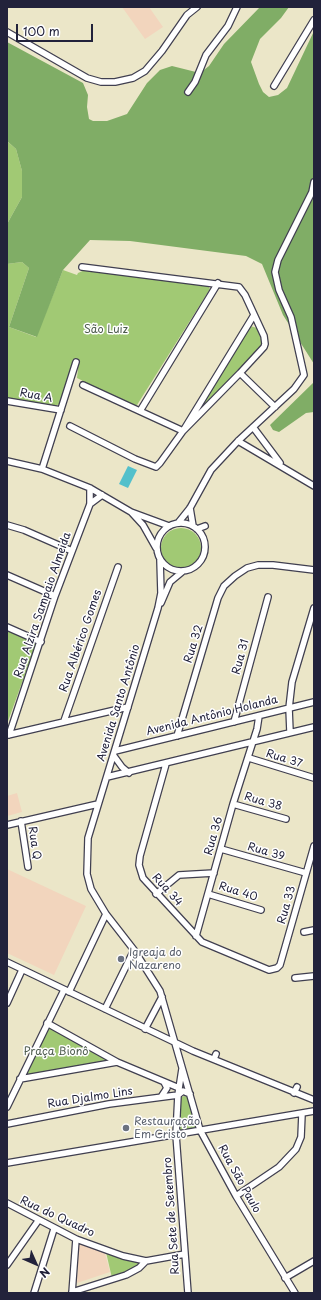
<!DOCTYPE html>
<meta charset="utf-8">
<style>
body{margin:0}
#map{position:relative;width:321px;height:1300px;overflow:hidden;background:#ebe6c8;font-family:"Playpen Sans",sans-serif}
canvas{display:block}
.frame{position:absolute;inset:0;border:8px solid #22223b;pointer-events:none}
.north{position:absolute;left:16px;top:1244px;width:40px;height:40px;-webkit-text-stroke:3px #fff;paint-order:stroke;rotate:135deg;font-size:11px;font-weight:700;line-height:16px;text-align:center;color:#22223b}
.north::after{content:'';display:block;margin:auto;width:14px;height:18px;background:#22223b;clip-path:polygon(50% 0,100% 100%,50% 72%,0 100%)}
.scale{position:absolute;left:16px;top:24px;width:77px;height:18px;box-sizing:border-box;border:2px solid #22223b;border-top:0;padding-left:5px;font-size:12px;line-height:14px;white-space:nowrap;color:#22223b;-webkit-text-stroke:3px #fff;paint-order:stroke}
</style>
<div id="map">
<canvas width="321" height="1300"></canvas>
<div class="frame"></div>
<div class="north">N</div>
<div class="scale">100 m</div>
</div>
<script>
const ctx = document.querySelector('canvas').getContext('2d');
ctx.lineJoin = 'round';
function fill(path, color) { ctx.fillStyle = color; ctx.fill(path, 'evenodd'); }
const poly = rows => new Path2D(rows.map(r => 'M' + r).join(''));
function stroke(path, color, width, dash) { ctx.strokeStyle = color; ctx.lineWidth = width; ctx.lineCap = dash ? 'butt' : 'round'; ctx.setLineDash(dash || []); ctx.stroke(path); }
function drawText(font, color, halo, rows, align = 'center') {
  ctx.font = font + ' "Playpen Sans",sans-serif'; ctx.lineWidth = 3; ctx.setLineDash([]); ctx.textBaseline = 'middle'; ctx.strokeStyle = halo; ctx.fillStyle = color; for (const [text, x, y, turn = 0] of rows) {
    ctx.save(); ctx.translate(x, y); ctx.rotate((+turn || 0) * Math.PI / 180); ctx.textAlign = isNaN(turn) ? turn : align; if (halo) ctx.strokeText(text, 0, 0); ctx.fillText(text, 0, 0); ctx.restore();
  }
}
const built = poly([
 [122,7,149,7,163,27,145,39],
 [17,793,22,812,7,816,7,796],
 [7,869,86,906,54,975,7,953],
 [79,1243,104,1250,110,1272,77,1283]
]);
const green = poly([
 [8,142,16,149,22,171,22,197,7,224],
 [22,262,29,268,9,327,36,337,63,270,77,275,78,273,87,269,207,284,210,289,137,405,134,406,77,378,78,369,76,362,73,363,59,404,54,407,7,398,7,264],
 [250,326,257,328,263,345,196,413],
 '161 548a20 20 0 1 1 40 0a20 20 0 1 1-40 0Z',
 [7,630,36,644,7,724],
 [48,1027,114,1061,24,1076],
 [184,1096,190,1098,198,1129,179,1133,180,1098],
 [106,1252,143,1262,138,1267,112,1278]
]);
const forest = poly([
 [260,7,289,7,281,18,260,39,251,62,259,84,263,92,269,97,278,95,287,88,314,31,314,364,283,315,262,264,246,256,130,241,90,240,63,270,37,337,9,327,29,268,22,262,7,264,7,224,22,197,22,171,16,149,7,141,7,42,83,83,88,95,87,107,89,119,93,121,107,121,127,114,147,83,160,70,172,66,200,73,209,66,224,44],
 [314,382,314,412,306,413,279,432,273,430,270,425]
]);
const water = poly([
 [128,466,137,470,128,488,119,484]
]);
const minor = poly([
 [7,32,87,78,101,82,115,82,133,78,145,71,162,51,187,15,197,7],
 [274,86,314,20],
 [188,92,195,82,206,55,228,26,237,7],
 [240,373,275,407],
 [83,385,183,431,254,315],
 [7,401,61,410],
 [140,411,218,283],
 [70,426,135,459,156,467,160,463,183,431,240,373,264,347,265,344,264,336,245,295,239,287,82,267],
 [253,427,280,463],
 [238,441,314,486],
 [7,461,42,469,90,488,131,512,169,526],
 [42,469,76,362],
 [90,504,102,495],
 [190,508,193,526],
 [132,513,143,525,156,548],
 '157 547a24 24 0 1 1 48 0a24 24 0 1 1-48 0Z',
 [178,523,190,508,211,470,238,441,294,389,304,375,291,317,279,290,275,272,278,260,312,192,314,182],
 [7,525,24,530,72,551],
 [197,529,205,526],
 [160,560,161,593,158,608,88,838,87,874,91,889,106,914,134,950,160,991,200,1130,236,1196,295,1293],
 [7,575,55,596],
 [161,603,170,582,182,572],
 [7,627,41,642],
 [64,721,118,567],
 [234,722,268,597],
 [290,732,289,708,292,682,314,608],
 [8,735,128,707],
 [9,735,55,596,90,504,90,488],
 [177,736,218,598,224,586,235,576,247,568,258,565,273,565,314,570],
 [115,751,314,702],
 [114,756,122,767,129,773],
 [249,758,314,778],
 [166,764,140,856,139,865,143,878,202,942,269,970,277,968,280,965,314,846],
 [107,777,314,727],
 [233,804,286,819],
 [21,821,28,867],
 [7,825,98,804],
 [221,849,306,873],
 [156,894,179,875,214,873],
 [208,894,261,910],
 [304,932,314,930],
 [196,936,233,804,257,729,259,716],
 [7,962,193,1051,314,1100],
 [295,978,314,976],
 [69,992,106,914],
 [7,1003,22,970],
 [105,1009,134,950],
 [47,1023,117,1062,179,1088],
 [145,1029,162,997],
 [214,1059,216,1054],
 [182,1069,178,1095,176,1135,188,1293],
 [20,1079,117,1062],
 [294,1093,297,1087],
 [161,1097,167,1088,164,1082],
 [7,1107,64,990],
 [7,1124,109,1104,178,1095,183,1091,190,1094],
 [7,1163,314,1111],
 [236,1196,279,1167,296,1149,301,1137,302,1114],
 [7,1203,76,1239,123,1256,146,1261],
 [7,1265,38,1221],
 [285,1278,314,1261],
 [72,1292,126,1275,139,1268,146,1261,185,1254],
 [34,1293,54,1229],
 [72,1293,76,1239]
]);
const markers = [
 [121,959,4,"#6b7280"],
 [126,1128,4,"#6b7280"]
];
const parkNames = [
 ["São Luiz",106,330],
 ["Praça Bionô",56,1052]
];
const streetNames = [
 ["Rua A",36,396,10],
 ["Rua Alzira Sampaio Almeida",43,605,-71],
 ["Rua Albérico Gomes",81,641,-71],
 ["Rua 32",194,644,-73],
 ["Rua 31",241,657,-75],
 ["Avenida Santo Antônio",119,703,-73],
 ["Avenida Antônio Holanda",212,716,-14],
 ["Rua 37",284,759,17],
 ["Rua 38",263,802,16],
 ["Rua 36",214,836,-74],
 ["Rua Q",34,843,81],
 ["Rua 39",266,852,16],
 ["Rua 34",167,890,48],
 ["Rua 40",238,892,17],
 ["Rua 33",287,905,-74],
 ["Rua Djalmo Lins",90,1098,-9],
 ["Rua São Paulo",239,1179,61],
 ["Rua Sete de Setembro",172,1216,-94],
 ["Rua do Quadro",57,1217,25]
];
const worshipNames = [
 ["Igreaja do",129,953],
 ["Nazareno",129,966],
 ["Restauração",134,1122],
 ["Em Cristo",134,1135]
];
fill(built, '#f2d5bd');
fill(green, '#a1c974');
fill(forest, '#80ad66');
fill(water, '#53c0cb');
stroke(minor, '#403f50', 8);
stroke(minor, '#fff', 5.5);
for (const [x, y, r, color] of markers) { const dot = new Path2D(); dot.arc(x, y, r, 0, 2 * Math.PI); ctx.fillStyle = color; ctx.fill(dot); stroke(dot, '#fff', 1.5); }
drawText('11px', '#4e5c4f', '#fff', parkNames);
drawText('11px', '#22223b', '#fff', streetNames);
drawText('11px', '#5b616d', '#fff', worshipNames, 'left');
</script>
